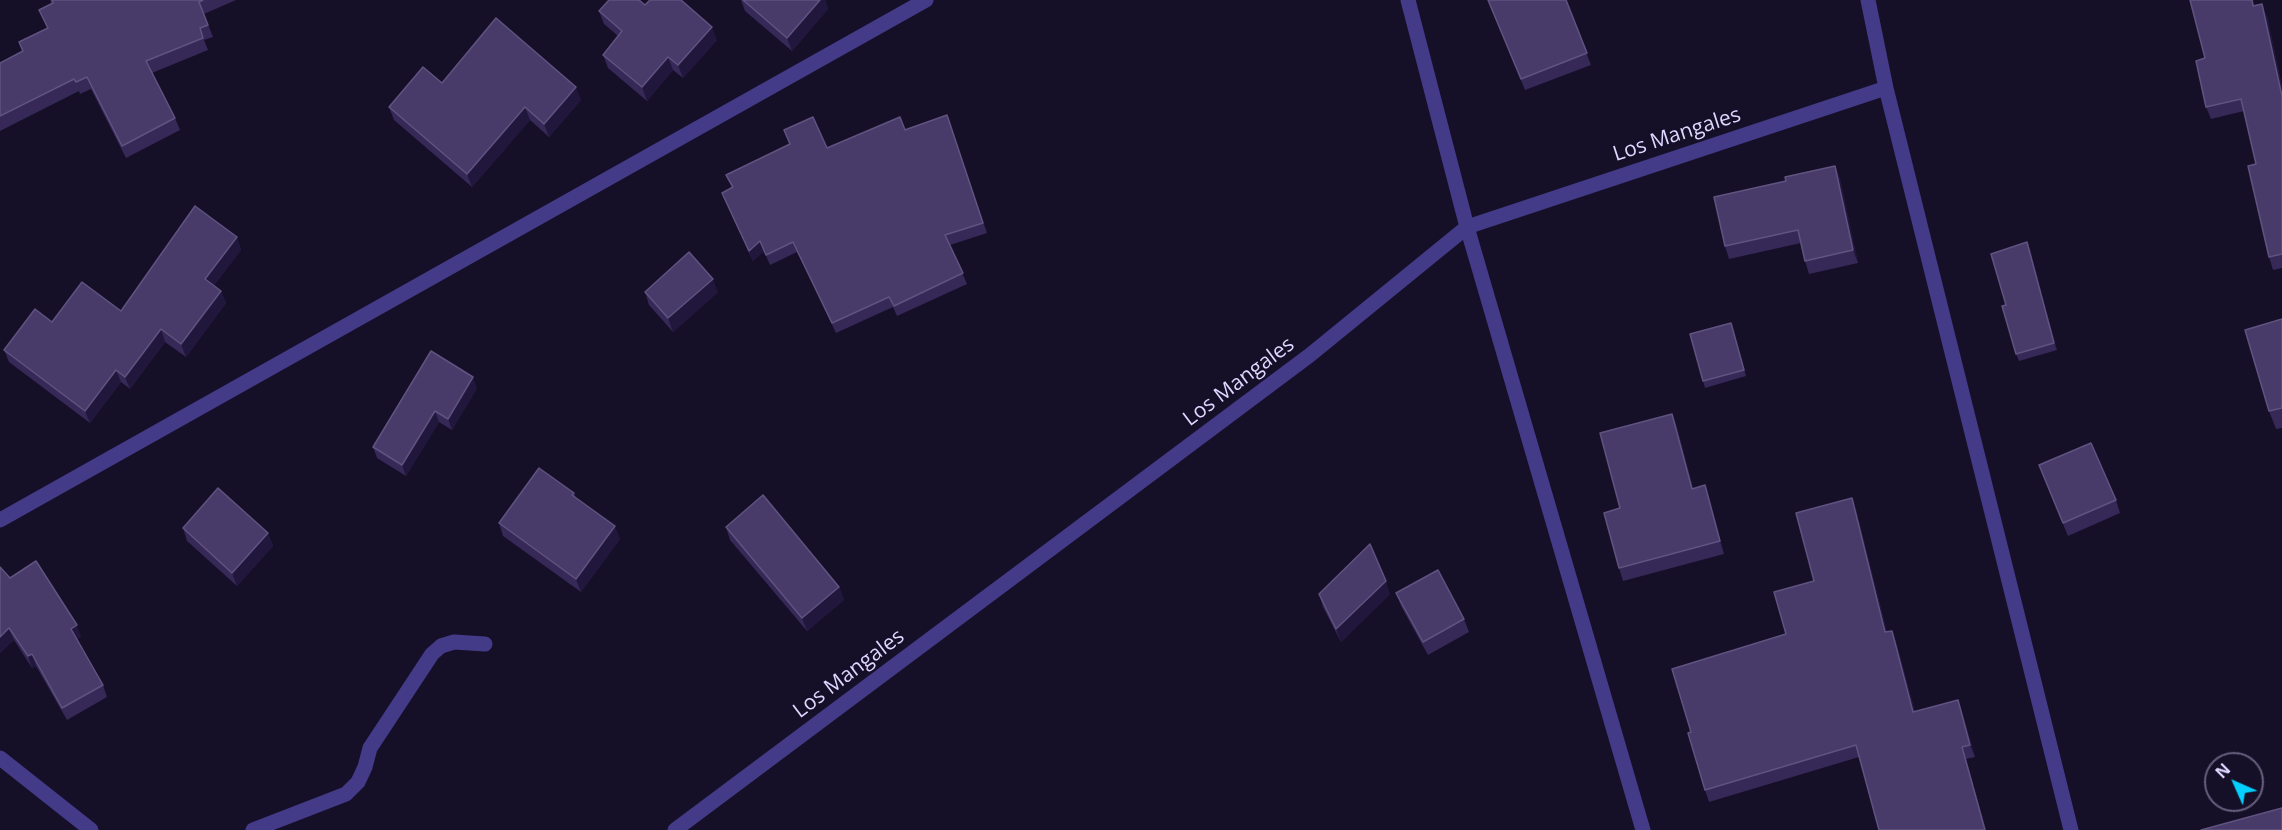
<!DOCTYPE html>
<style>
body{margin:0}
#map{position:relative;width:2282px;height:830px;overflow:hidden;background:#160f28;font-family:"Open Sans",sans-serif}
canvas{display:block}
.north{position:absolute;left:2204px;top:752px;width:60px;height:60px;box-sizing:border-box;background:#160f28;border:2px solid #665f7e;border-radius:50%;rotate:315deg;font-size:16px;font-weight:700;line-height:24px;text-align:center;color:#dfd7ff}
.north::after{content:'';display:block;margin:auto;width:21px;height:27px;background:#03d0ff;clip-path:polygon(50% 0,100% 100%,50% 72%,0 100%)}
</style>
<div id="map">
<canvas width="2282" height="830"></canvas>
<div class="north">N</div>
</div>
<script>
const ctx = document.querySelector('canvas').getContext('2d');
ctx.lineJoin = 'round';
const poly = rows => new Path2D(rows.map(r => 'M' + r).join(''));
function stroke(path, color, width, dash) { ctx.strokeStyle = color; ctx.lineWidth = width; ctx.lineCap = dash ? 'butt' : 'round'; ctx.setLineDash(dash || []); ctx.stroke(path); }
function fill(path, color) { ctx.fillStyle = color; ctx.fill(path, 'evenodd'); }
function drawText(font, color, halo, rows, align = 'center') {
  ctx.font = font + ' "Open Sans",sans-serif'; ctx.lineWidth = 4.5; ctx.setLineDash([]); ctx.textBaseline = 'middle'; ctx.strokeStyle = halo; ctx.fillStyle = color; for (const [text, x, y, turn = 0] of rows) {
    ctx.save(); ctx.translate(x, y); ctx.rotate((+turn || 0) * Math.PI / 180); ctx.textAlign = isNaN(turn) ? turn : align; if (halo) ctx.strokeText(text, 0, 0); ctx.fillText(text, 0, 0); ctx.restore();
  }
}
const minor = poly([
 [1408,0,1467,227,1643,830],
 [1868,0,1886,88,2071,830],
 [0,520,926,0],
 [0,758,91,830],
 [253,830,346,794,358,782,365,767,370,748,432,654,441,646,454,642,485,644],
 [675,830,1310,355,1467,227,1886,88]
]);
const wall = poly([
 [50,0,236,0,204,14,213,37,204,40,208,50,152,73,175,118,180,130,126,158,91,89,80,94,79,91,0,131,0,63,22,51,19,42,47,28,39,10,52,4],
 [741,0,825,0,828,9,792,51,745,11],
 [1488,0,1566,0,1591,65,1525,90],
 [2190,0,2253,0,2254,6,2267,16,2282,87,2282,268,2273,270,2269,257,2256,164,2244,111,2211,119,2206,107,2205,58],
 [599,11,717,40,683,78,673,70,647,101,608,68,603,55,618,36,604,24],
 [442,83,581,100,549,137,530,120,472,187,394,120,389,107],
 [947,115,987,233,950,245,967,284,897,316,893,307,836,333,797,252,770,265,764,251,753,261,726,203,722,193,732,188,726,175,790,144,784,130,827,148,905,129],
 [1835,166,1840,179,1858,263,1809,274,1805,261,1801,243,1729,259,1725,246,1786,181],
 [237,237,241,250,214,285,221,291,226,303,186,357,165,342,130,389,121,382,90,423,9,362,4,350,52,322,121,311],
 [2027,242,2057,350,2019,361,2016,354,2006,305],
 [645,292,718,292,673,332,649,305],
 [2282,319,2282,428,2276,429,2269,411],
 [1731,323,1746,376,1705,388,1703,381],
 [477,388,452,430,439,422,406,476,377,458,373,447],
 [1672,414,1677,427,1693,488,1705,485,1709,498,1724,554,1623,581,1619,568,1620,508],
 [2039,465,2116,500,2120,513,2068,536],
 [574,493,576,498,620,539,581,592,503,536,499,523],
 [1856,510,1887,632,1892,631,1896,642,1915,712,1958,700,1962,712,1975,757,1966,759,1986,830,1879,830,1859,757,1709,802,1705,790,1691,732,1786,634,1814,581],
 [726,527,839,587,844,600,807,631,730,540],
 [183,528,268,533,273,546,237,586,187,541],
 [0,567,10,578,81,637,77,639,103,685,107,697,67,720,36,666,32,668,14,640,0,653],
 [1396,593,1464,619,1469,632,1428,655,1401,606],
 [1319,594,1390,594,1341,642,1323,607]
]);
const shadedWall = poly([
 [820,0,825,0,828,9,792,51,787,38],
 [2262,4,2267,16,2282,87,2282,96],
 [712,27,717,40,683,78,678,65],
 [668,57,673,70,647,101,642,87],
 [576,87,581,100,549,137,544,124],
 [525,107,530,120,472,187,467,174],
 [1835,166,1840,179,1858,263,1853,250],
 [237,237,241,250,209,291,205,279],
 [760,241,764,251,753,261,749,251],
 [2027,242,2030,249,2057,350,2054,343],
 [713,279,718,292,673,332,668,318],
 [221,291,226,303,186,357,181,344],
 [161,329,165,342,130,389,125,377],
 [116,370,121,382,90,423,85,411],
 [473,377,477,388,452,430,448,419],
 [435,411,439,422,406,476,402,465],
 [1672,414,1677,427,1696,502,1692,489],
 [1705,485,1709,498,1724,554,1720,541],
 [1852,498,1856,510,1890,644,1885,632],
 [615,526,620,539,581,592,576,579],
 [268,533,273,546,237,586,232,573],
 [1386,581,1390,594,1341,642,1336,629],
 [839,587,844,600,807,631,802,618],
 [77,625,81,637,75,641,71,629],
 [9,628,14,640,0,653,0,637],
 [1892,631,1896,642,1918,724,1913,712],
 [32,654,36,666,32,668,28,656],
 [1958,700,1962,712,1975,757,1970,745],
 [1962,747,1966,759,1986,830,1985,830]
]);
const building = poly([
 [52,0,203,0,199,2,208,25,200,28,203,38,146,61,175,118,122,146,87,77,76,82,74,79,0,116,0,63,23,51,19,42,48,28,39,10,53,3,52,0],
 [609,0,639,0,645,5,650,0,681,0,712,27,678,65,668,57,642,87,603,55,622,31,599,11,609,0],
 [743,0,820,0,787,38,743,0],
 [1488,0,1566,0,1587,53,1521,79,1488,0],
 [2190,0,2252,0,2253,6,2262,4,2282,96,2282,254,2269,257,2248,166,2256,164,2241,99,2206,107,2196,61,2205,58,2190,0],
 [496,18,576,87,544,124,525,107,467,174,389,107,423,67,442,83,496,18],
 [947,115,983,223,945,235,963,273,894,306,889,297,832,323,793,242,766,255,760,241,749,251,722,193,733,187,726,175,790,144,784,130,813,117,827,148,900,117,905,130,947,115],
 [1835,166,1853,250,1805,261,1798,230,1725,246,1714,197,1786,181,1785,177,1835,166],
 [195,206,237,237,205,279,221,291,181,344,161,329,125,377,116,370,85,411,4,350,35,309,52,322,82,282,121,311,195,206],
 [2027,242,2054,343,2016,354,2002,306,2006,305,1991,254,2027,242],
 [689,252,713,279,668,318,645,292,689,252],
 [2282,319,2282,408,2269,411,2245,330,2282,319],
 [1731,323,1744,370,1703,381,1690,334,1731,323],
 [431,351,473,377,448,419,435,411,402,465,373,447,431,351],
 [1672,414,1692,489,1705,485,1720,541,1619,568,1604,513,1620,508,1600,433,1672,414],
 [2091,443,2116,500,2063,523,2039,465,2091,443],
 [539,468,574,493,572,495,615,526,576,579,499,523,539,468],
 [218,488,268,533,232,573,183,528,218,488],
 [763,495,839,587,802,618,726,527,763,495],
 [1852,498,1885,632,1892,631,1913,712,1958,700,1970,745,1962,747,1985,830,1879,830,1856,745,1705,790,1688,733,1691,732,1672,669,1786,634,1774,592,1814,581,1796,513,1852,498],
 [1370,544,1386,581,1336,629,1319,594,1370,544],
 [36,561,77,625,71,629,103,685,62,708,32,654,28,656,9,628,0,637,0,567,10,578,36,561],
 [1438,570,1464,619,1423,642,1396,593,1438,570],
 [2282,808,2282,830,2201,830,2282,808]
]);
const streetNames = [
 ["Los Mangales",1677,135,-18],
 ["Los Mangales",1239,382,-37],
 ["Los Mangales",849,674,-37]
];
stroke(minor, '#433a88', 15);
fill(wall, '#362857');
fill(shadedWall, '#21163c');
fill(building, '#483b69');
stroke(building, '#605380', 1.5);
drawText('21px', '#dfd7ff', '#160f28', streetNames);
</script>
